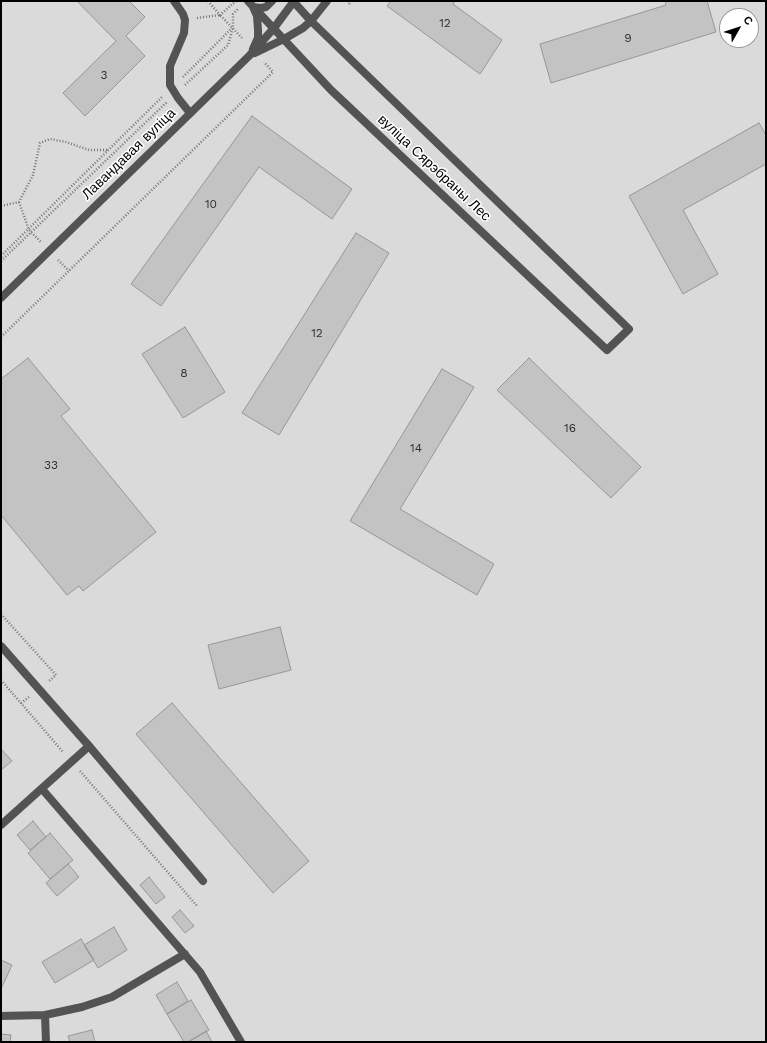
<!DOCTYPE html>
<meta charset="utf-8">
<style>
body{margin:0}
#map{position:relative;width:767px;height:1043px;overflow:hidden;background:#fff;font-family:"Work Sans",sans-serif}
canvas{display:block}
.frame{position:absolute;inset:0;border:2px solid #000;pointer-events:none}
.north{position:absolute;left:719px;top:8px;width:40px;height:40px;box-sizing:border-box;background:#fff;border:1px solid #999;border-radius:50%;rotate:51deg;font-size:11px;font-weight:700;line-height:16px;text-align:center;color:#000}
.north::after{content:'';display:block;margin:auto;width:14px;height:18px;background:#000;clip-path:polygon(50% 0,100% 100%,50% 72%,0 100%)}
</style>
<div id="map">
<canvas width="767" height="1043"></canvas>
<div class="frame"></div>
<div class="north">С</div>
</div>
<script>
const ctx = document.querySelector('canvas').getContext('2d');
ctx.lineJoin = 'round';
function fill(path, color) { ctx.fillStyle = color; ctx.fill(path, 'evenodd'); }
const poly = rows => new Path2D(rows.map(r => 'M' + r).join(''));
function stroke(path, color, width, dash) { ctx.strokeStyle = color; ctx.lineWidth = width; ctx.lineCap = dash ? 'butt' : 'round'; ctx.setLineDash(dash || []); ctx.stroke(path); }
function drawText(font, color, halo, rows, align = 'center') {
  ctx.font = font + ' "Work Sans",sans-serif'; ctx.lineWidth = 3; ctx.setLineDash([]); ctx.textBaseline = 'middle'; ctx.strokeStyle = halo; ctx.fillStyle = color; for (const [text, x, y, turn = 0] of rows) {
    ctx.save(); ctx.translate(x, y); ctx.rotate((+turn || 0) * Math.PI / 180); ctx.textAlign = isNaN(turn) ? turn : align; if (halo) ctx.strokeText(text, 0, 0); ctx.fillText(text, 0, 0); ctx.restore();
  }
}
const green = poly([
 [1,1,766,1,766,1042,1,1042],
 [727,16,751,16,751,40,727,40]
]);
const building = poly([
 [77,1,129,1,145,17,126,36,145,56,85,116,63,93,116,41,77,1],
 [391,1,455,1,453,4,502,40,480,74,387,6,391,1],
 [665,1,707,1,716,32,551,83,540,44,666,5,665,1],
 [252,116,352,189,332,219,259,167,161,306,131,284,252,116],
 [759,123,766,135,766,164,683,210,718,274,683,294,629,196,759,123],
 [356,233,389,253,279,435,242,413,356,233],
 [185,327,225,392,183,418,142,354,185,327],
 [28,358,70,409,61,416,156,532,83,591,79,586,67,595,1,515,1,379,28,358],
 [529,358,641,467,611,498,497,390,529,358],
 [442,369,474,387,400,509,494,564,477,595,350,521,442,369],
 [280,627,291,670,219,689,208,645,280,627],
 [172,703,309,861,273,893,136,734,172,703],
 [1,749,12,761,1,770,1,749],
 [33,821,46,837,30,850,17,835,33,821],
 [50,833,73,860,50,879,28,853,50,833],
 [68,864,79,877,57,896,46,883,68,864],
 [149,877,165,897,156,904,140,885,149,877],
 [180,910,194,926,185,933,172,917,180,910],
 [114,927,127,950,98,968,84,945,114,927],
 [81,939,94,960,55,983,42,962,81,939],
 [1,960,12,965,2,987,1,986,1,960],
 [177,982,188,1001,167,1014,156,995,177,982],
 [191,1000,209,1030,188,1042,184,1042,167,1014,191,1000],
 [92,1030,95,1042,70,1042,68,1036,92,1030],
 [206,1031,212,1042,188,1042,206,1031],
 [1,1034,11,1035,10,1042,1,1042,1,1034]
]);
const path = poly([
 [208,1,220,15,236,1],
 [349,4,351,1],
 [197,18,220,15,243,39],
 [183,77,232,28],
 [185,85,228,45,233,28,233,14,239,8],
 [19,202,29,230,41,242],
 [1,206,19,202,33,175,40,143,50,139,66,142,89,150,107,150],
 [1,256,162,97],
 [58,260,69,271],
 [1,261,167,102],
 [1,337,273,72,264,62],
 [1,614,56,675,49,681],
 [1,680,63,752],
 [21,703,29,697],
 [80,771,197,906]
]);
const lane = poly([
 [174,1,183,14,185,20,184,33,170,66,170,85,178,98,190,113],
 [42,789,200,972,241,1042],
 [1,825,89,746],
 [45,1015,46,1042],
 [1,1016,45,1015,82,1007,112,997,185,954]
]);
const street = poly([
 [248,1,331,90,607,350,629,329,311,21,293,1],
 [253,49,258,38,258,30,257,16,253,7,261,8,266,7,272,1],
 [255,53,284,39,303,28,311,21,327,1],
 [1,298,250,55,274,28,294,1],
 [1,646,89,746,203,881]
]);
const numberNames = [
 ["12",445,23],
 ["9",628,38],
 ["3",104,75],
 ["10",211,204],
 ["12",317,333],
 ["8",184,373],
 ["16",570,428],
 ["14",416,448],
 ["33",51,465]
];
const streetNames = [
 ["Лавандавая вуліца",129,154,-44],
 ["вуліца Сярэбраны Лес",434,168,43]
];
fill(green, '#dadada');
fill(building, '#c3c3c3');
stroke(building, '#979797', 1);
stroke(path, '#757575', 2.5, [1, 2]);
stroke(lane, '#535353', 8);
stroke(street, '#535353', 8);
drawText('12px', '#313131', null, numberNames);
drawText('14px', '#000', '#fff', streetNames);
</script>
